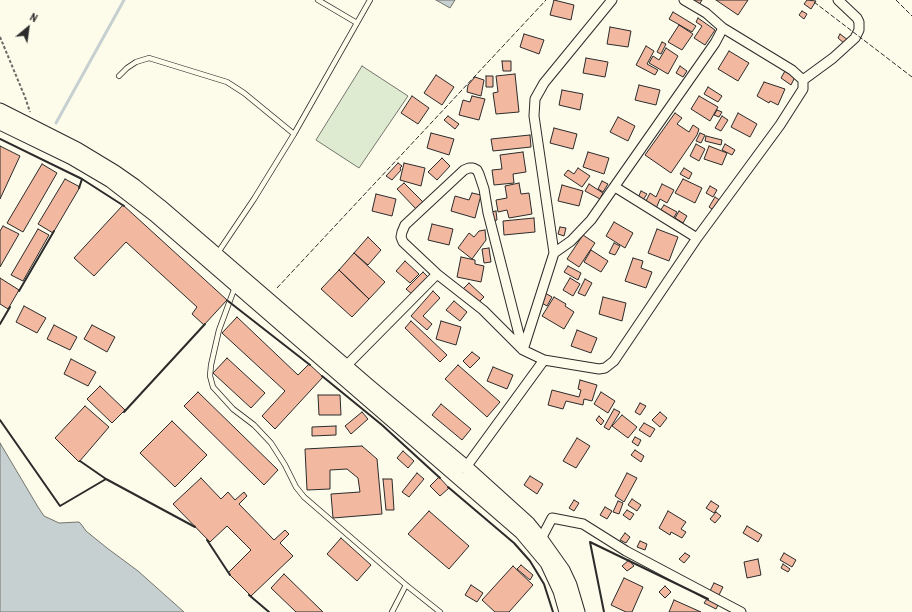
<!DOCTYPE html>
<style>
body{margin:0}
#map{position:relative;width:912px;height:612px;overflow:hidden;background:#fdfbea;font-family:"Archivo Narrow",sans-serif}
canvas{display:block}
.north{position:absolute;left:8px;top:8px;width:40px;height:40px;-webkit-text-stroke:3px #fdfbea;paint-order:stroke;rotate:29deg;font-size:11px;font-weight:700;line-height:16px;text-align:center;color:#2b2b2b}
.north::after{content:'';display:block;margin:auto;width:14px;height:18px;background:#2b2b2b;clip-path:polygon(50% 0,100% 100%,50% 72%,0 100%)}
</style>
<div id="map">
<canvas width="912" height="612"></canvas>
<div class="north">N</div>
</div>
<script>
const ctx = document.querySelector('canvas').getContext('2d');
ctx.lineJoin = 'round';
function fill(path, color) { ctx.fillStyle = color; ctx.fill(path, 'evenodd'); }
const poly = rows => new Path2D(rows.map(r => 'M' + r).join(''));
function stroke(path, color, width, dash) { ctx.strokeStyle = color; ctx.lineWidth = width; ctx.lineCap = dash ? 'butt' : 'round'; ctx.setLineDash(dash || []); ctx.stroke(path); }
const green = poly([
 [362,66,408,96,359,168,316,140,362,66]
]);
const water = poly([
 [436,0,455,0,450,8,436,0],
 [0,443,38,507,44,516,59,523,79,522,81,524,86,531,107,548,138,571,184,612,0,612,0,443]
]);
const stream = poly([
 [56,123,124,0]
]);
const building = poly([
 [554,0,574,5,571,20,550,15,554,0],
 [691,0,702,0,699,5,691,0],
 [716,0,748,0,738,15,716,0],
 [807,0,816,1,811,9,804,4,807,0],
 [802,11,807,14,804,19,799,15,802,11],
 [673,12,696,26,692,32,669,19,673,12],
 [698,18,715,30,705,45,694,38,702,26,696,22,698,18],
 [679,25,693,34,682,50,668,42,679,25],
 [610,27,631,31,628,47,607,44,610,27],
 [524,34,544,40,539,54,520,47,524,34],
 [840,34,848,40,845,44,838,38,840,34],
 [662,42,666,44,661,54,657,52,662,42],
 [646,46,654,51,647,64,658,70,655,75,636,65,646,46],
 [666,48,678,56,668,74,649,63,653,56,659,60,666,48],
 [729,51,749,63,738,81,718,69,729,51],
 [586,58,608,62,605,77,583,73,586,58],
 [502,61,511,61,511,71,503,71,502,61],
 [680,66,687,71,683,77,676,73,680,66],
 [785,71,795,77,791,85,781,78,785,71],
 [515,74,519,112,496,114,493,93,498,92,496,76,515,74],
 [436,75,454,87,442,105,424,93,436,75],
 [486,76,493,76,493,87,486,87,486,76],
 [475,77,484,80,481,96,467,92,468,85,475,77],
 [764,82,785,89,778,105,770,101,769,103,757,96,764,82],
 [639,85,660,90,656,105,635,100,639,85],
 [708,87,722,96,718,102,704,94,708,87],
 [562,90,583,94,580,110,559,105,562,90],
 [412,96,429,108,418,124,401,113,412,96],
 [472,96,485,99,479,120,459,115,463,100,470,102,472,96],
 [699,96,718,107,710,121,691,109,699,96],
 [717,110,722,112,719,117,714,115,717,110],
 [675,113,682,118,677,124,689,132,693,125,699,129,697,135,671,173,645,155,675,113],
 [738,113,757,124,750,137,731,127,738,113],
 [448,116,459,124,455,129,444,120,448,116],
 [722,116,728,120,721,131,715,128,722,116],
 [618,117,635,126,628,141,610,132,618,117],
 [554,128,577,134,573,149,550,143,554,128],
 [431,133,454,139,449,155,427,148,431,133],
 [700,133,705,135,701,143,696,141,700,133],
 [530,135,531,147,493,151,491,139,530,135],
 [706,136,722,140,721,145,705,141,706,136],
 [696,144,705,149,699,161,690,156,696,144],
 [725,144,735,150,732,155,722,150,725,144],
 [0,146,20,156,0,199,0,146],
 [709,146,727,153,722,165,704,159,709,146],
 [523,152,526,172,513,174,514,183,494,185,492,170,502,169,500,155,523,152],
 [588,152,609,158,604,174,583,167,588,152],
 [442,158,450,166,437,180,428,172,442,158],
 [398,163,402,166,400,168,401,170,392,180,386,176,398,163],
 [404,163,425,168,421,186,400,180,404,163],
 [42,164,57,173,23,232,7,223,42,164],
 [578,168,590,176,582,187,564,175,568,170,574,174,578,168],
 [684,168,692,173,689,179,680,174,684,168],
 [65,179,80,187,53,233,38,224,65,179],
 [683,179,702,188,695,203,675,193,683,179],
 [602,181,608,184,603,192,598,189,602,181],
 [404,183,424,203,417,210,397,189,404,183],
 [519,183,521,194,529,193,532,214,509,218,507,210,498,212,496,200,507,198,505,186,519,183],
 [589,184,603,193,600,199,585,191,589,184],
 [662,184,674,190,667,203,660,199,655,211,644,205,650,193,656,197,662,184],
 [562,185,583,191,579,206,558,201,562,185],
 [710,186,717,190,713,197,706,193,710,186],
 [641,191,647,194,643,200,638,198,641,191],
 [472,193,481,195,475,218,451,211,455,196,469,200,472,193],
 [376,194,396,199,392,216,372,211,376,194],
 [715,197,721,201,715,211,709,207,715,197],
 [123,205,227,300,204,325,192,314,197,307,126,242,94,276,74,258,123,205],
 [664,205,677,212,673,219,660,211,664,205],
 [496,211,497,220,492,221,491,212,496,211],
 [679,211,687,216,683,223,675,218,679,211],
 [534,218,535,232,504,235,503,221,534,218],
 [614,222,633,233,625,248,606,236,614,222],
 [432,224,453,229,449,245,428,240,432,224],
 [3,226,19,234,0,267,0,231,3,226],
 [560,227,566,228,564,236,558,234,560,227],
 [38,229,49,235,23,281,11,275,38,229],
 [657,229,678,237,669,261,648,253,657,229],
 [485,230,486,240,472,259,458,248,469,233,474,237,479,231,485,230],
 [583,235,595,243,579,267,567,259,583,235],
 [368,237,381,250,368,265,354,253,368,237],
 [614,243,620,246,615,255,609,253,614,243],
 [489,248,491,262,484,263,482,249,489,248],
 [591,250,608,261,601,272,584,262,591,250],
 [354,253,385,282,369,299,339,270,354,253],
 [461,257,475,260,475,264,484,266,481,282,457,277,461,257],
 [633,258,643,261,641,268,652,272,646,288,625,281,633,258],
 [405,261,419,274,410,283,396,271,405,261],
 [568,266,581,273,578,280,564,272,568,266],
 [339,270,369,299,352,317,321,289,339,270],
 [423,272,429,278,413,295,406,289,423,272],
 [0,278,19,290,8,309,0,304,0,278],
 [570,278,580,284,573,296,563,290,570,278],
 [585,279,592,283,585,296,578,293,585,279],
 [469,283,484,297,478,303,463,289,469,283],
 [433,291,440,298,423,316,432,324,427,330,411,316,433,291],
 [545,293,552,297,547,306,540,302,545,293],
 [554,297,566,304,565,306,574,312,564,329,542,316,554,297],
 [603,297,626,303,622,321,599,314,603,297],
 [454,301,467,312,460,321,446,310,454,301],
 [24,306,46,318,37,333,16,322,24,306],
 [237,317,298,375,309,364,323,377,275,429,262,416,285,391,222,333,237,317],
 [411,321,447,355,440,362,405,328,411,321],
 [441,321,461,327,456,345,436,339,441,321],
 [54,325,77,337,70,350,47,339,54,325],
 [92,325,115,337,107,352,84,339,92,325],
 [577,330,597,338,591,353,571,346,577,330],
 [472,352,480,358,470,368,463,361,472,352],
 [227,358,265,393,251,408,213,373,227,358],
 [71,359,96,372,88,386,64,374,71,359],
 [458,365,500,402,487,417,445,379,458,365],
 [493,367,513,375,507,389,487,381,493,367],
 [580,380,597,385,592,401,584,399,583,405,566,401,563,409,548,405,552,390,579,397,581,390,578,389,580,380],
 [100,386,125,410,112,423,87,399,100,386],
 [198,392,278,470,264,485,184,406,198,392],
 [601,392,615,401,608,413,594,404,601,392],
 [318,395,340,395,341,415,319,415,318,395],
 [640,403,646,406,640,415,635,412,640,403],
 [441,404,471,429,462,440,432,415,441,404],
 [85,406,109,427,79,462,55,438,85,406],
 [614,409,620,412,609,430,604,427,614,409],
 [362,412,368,419,351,434,345,426,362,412],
 [660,412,667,418,660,427,652,420,660,412],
 [622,415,637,427,628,438,612,426,622,415],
 [599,416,604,421,601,425,596,420,599,416],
 [172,421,207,455,175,487,140,453,172,421],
 [644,423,655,429,650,437,639,430,644,423],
 [336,426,336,435,312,436,312,427,336,426],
 [635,437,641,440,638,446,632,442,635,437],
 [577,438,590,446,576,468,563,461,577,438],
 [362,446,377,459,382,514,333,518,331,494,360,492,358,478,347,469,330,470,330,489,307,490,305,449,362,446],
 [635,450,644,456,641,462,631,455,635,450],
 [403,451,414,461,408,468,397,458,403,451],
 [417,473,424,479,409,497,402,492,417,473],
 [627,473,637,478,624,502,615,496,627,473],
 [530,476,543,484,537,494,524,485,530,476],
 [439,477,449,488,440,496,430,486,439,477],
 [201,478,221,499,228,492,235,500,244,492,247,496,239,504,274,540,285,530,289,534,280,543,293,556,251,596,228,573,251,550,227,526,210,542,173,504,201,478],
 [383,479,392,479,394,510,386,510,383,479],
 [632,499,641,505,637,511,628,505,632,499],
 [574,500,579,503,574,511,569,508,574,500],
 [618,501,623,503,619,514,613,512,618,501],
 [711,501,719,506,714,513,706,508,711,501],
 [605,507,612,511,607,519,600,515,605,507],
 [627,510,634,514,630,520,623,515,627,510],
 [429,511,469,546,449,569,408,534,429,511],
 [668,511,686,522,681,529,686,532,682,538,671,532,670,535,659,528,668,511],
 [716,512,721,516,715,523,710,519,716,512],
 [747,526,762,535,758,542,743,533,747,526],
 [625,533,630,537,626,543,620,540,625,533],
 [341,538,371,565,357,581,327,554,341,538],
 [640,541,647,544,645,550,637,547,640,541],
 [685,553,690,556,684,563,679,559,685,553],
 [784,553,796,560,792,567,780,560,784,553],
 [758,559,761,575,747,578,744,562,758,559],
 [629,560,634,566,627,571,622,566,629,560],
 [783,564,790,569,788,572,781,568,783,564],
 [521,565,533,575,530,580,517,569,521,565],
 [513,566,533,585,509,612,495,612,482,600,513,566],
 [284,574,323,612,296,612,271,588,284,574],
 [624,578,643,587,632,612,626,612,611,605,624,578],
 [714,583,723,587,719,595,710,591,714,583],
 [471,585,483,593,477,602,465,595,471,585],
 [665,586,671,592,665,598,659,592,665,586],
 [707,599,718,605,716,609,704,603,707,599],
 [674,600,701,612,669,612,674,600]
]);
const path = poly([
 [0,37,25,97,30,112]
]);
const lane = poly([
 [318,0,357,23],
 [119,76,127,68,136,62,149,58,227,82,244,93,294,134],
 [217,254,254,199,294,134,370,0],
 [235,287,219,330,211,365,210,376,213,387,233,409,254,425,271,443,285,465,296,487,304,497,406,585,440,612],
 [392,612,406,585]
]);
const street = poly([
 [803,80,833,58,855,38,859,30,859,22,857,18,838,0],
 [615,187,697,238],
 [554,253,571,241,591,220,715,43,723,28,706,13,684,0],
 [437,274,403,242,401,237,402,232,405,225,464,170,469,168,473,168,477,170,479,174,484,189,488,213,523,350],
 [544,360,599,369,605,368,614,361,697,238,780,125,803,89,803,80,792,70,723,28],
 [346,366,437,274,483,310,522,349],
 [466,467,544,360,523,350,554,253,534,116,535,99,544,83,612,0],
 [541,539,552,518,583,524,626,551,741,612]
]);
const secondary = poly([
 [0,110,77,149,115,172,135,186,160,206,370,387,466,467,528,523,541,539,563,570,570,585,578,612],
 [0,123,72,158,111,181,155,215,349,383,521,532,547,563,560,591,566,612]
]);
const fence = poly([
 [896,0,912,16],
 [814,2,912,77],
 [277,288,546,0]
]);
const wall = poly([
 [0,139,82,179],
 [79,188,82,179,124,206],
 [19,291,54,231],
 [228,301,310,365],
 [0,324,10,307],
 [322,376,382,425,440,478],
 [124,412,205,324],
 [0,420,60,506,106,479],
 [80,461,106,479,195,527],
 [448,487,514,543,530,561,544,584,553,612],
 [207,540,230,575],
 [590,542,708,599],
 [590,542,604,612],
 [249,595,269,612]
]);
fill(green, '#deebd1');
stroke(green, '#74746e', 1);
fill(water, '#c7d0d0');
stroke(water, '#74746e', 1);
stroke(stream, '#c7d0d0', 3);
fill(building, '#f2b8a0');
stroke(building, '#2b2b2b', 1);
stroke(lane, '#2b2b2b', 6);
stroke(street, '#2b2b2b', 11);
stroke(secondary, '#2b2b2b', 15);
stroke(path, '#6a6964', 2, [3, 2]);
stroke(lane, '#fdfbea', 4.5);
stroke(street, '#fdfbea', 9);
stroke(secondary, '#fdfbea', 13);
stroke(fence, '#2b2b2b', 1, [5, 2]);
stroke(wall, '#2b2b2b', 2);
</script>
